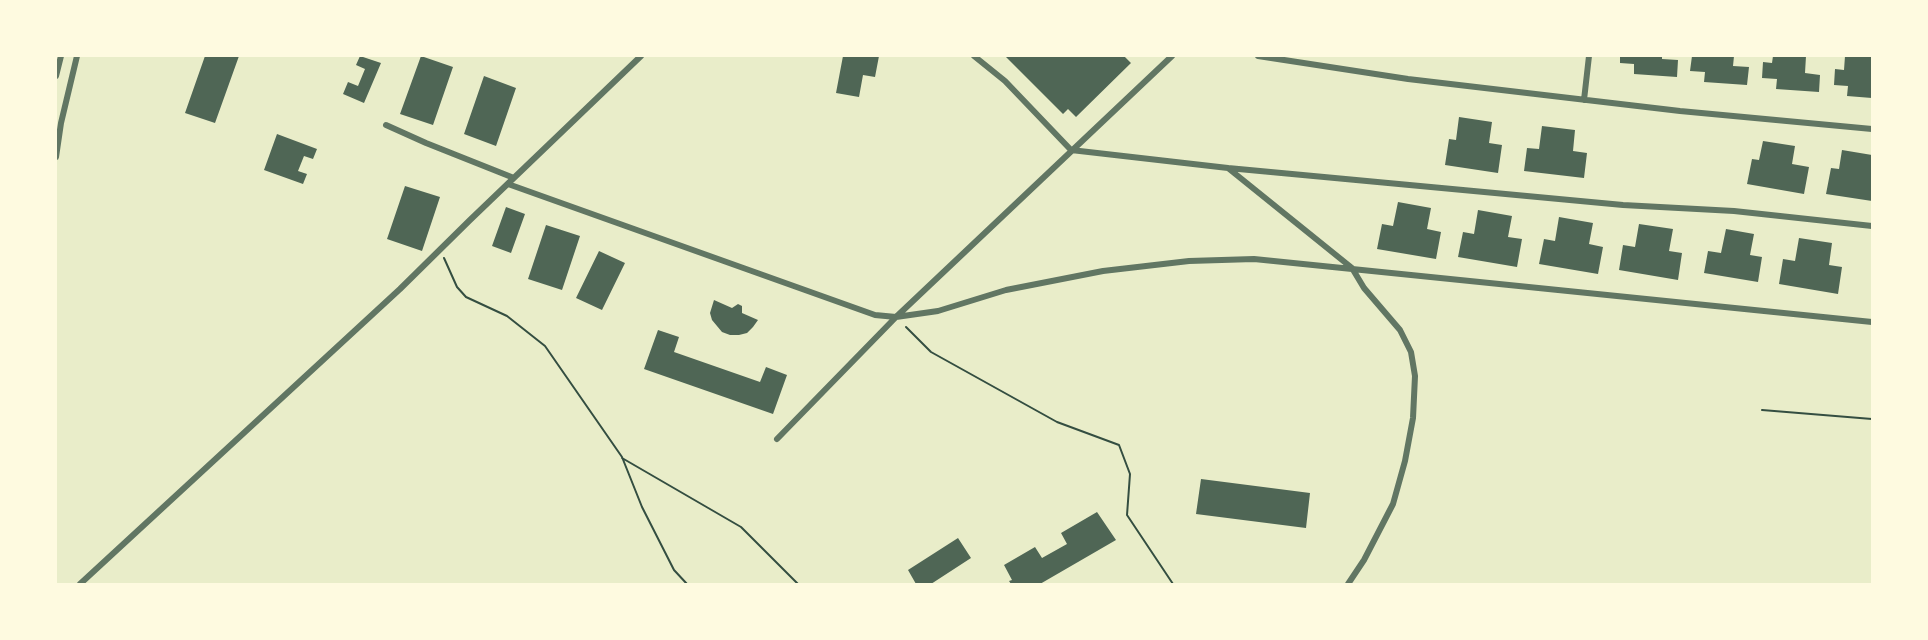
<!DOCTYPE html>
<style>
body{margin:0}
#map{position:relative;width:1928px;height:640px;overflow:hidden;background:#e9edc9;font-family:"Golos Text",sans-serif}
canvas{display:block}
.frame{position:absolute;inset:0;border:57px solid #fefae0;pointer-events:none}
</style>
<div id="map">
<canvas width="1928" height="640"></canvas>
<div class="frame"></div>
</div>
<script>
const ctx = document.querySelector('canvas').getContext('2d');
ctx.lineJoin = 'round';
function fill(path, color) { ctx.fillStyle = color; ctx.fill(path, 'evenodd'); }
const poly = rows => new Path2D(rows.map(r => 'M' + r).join(''));
function stroke(path, color, width, dash) { ctx.strokeStyle = color; ctx.lineWidth = width; ctx.lineCap = dash ? 'butt' : 'round'; ctx.setLineDash(dash || []); ctx.stroke(path); }
const building = poly([
 [205,56,239,56,215,123,185,113],
 [360,56,381,63,364,103,343,94,348,82,358,86,365,69,356,65],
 [421,56,453,67,433,125,400,114],
 [843,56,879,56,875,77,863,75,859,97,836,93],
 [1005,56,1124,56,1131,63,1076,117,1068,109,1063,114],
 [1620,56,1662,56,1662,59,1678,60,1677,77,1634,74,1634,64,1620,63],
 [1692,56,1734,56,1733,66,1749,67,1747,85,1704,82,1705,72,1690,71],
 [1773,56,1806,56,1805,73,1820,75,1819,92,1776,89,1777,79,1762,78,1763,62,1772,63],
 [1845,56,1871,56,1872,98,1847,96,1848,86,1834,85,1835,69,1844,70],
 [484,76,516,88,496,146,464,134],
 [1459,117,1492,122,1489,143,1502,145,1498,173,1445,165,1449,139,1456,140],
 [1542,126,1575,130,1573,151,1587,153,1584,178,1524,171,1527,148,1539,149],
 [277,134,317,149,313,159,304,156,298,171,307,174,303,184,264,170],
 [1763,141,1795,146,1792,164,1809,167,1804,194,1747,184,1752,159,1759,160],
 [1842,150,1872,155,1872,201,1826,194,1831,168,1839,169],
 [405,186,440,197,422,251,387,239],
 [1398,202,1431,208,1427,229,1441,232,1436,259,1377,249,1382,224,1393,226],
 [506,207,525,214,511,253,492,246],
 [1478,210,1512,216,1508,237,1522,239,1517,267,1458,257,1463,232,1474,234],
 [1559,217,1593,223,1589,244,1603,247,1598,274,1539,264,1544,239,1555,241],
 [1639,224,1673,229,1669,251,1682,253,1678,280,1619,270,1623,245,1635,247],
 [546,225,580,236,562,290,528,279],
 [1726,229,1754,234,1750,255,1762,257,1758,282,1704,273,1708,251,1721,253],
 [1799,238,1832,243,1829,265,1842,267,1838,294,1779,284,1783,259,1795,261],
 [599,251,625,263,602,310,576,298],
 [714,300,732,308,738,304,742,306,742,313,758,320,753,327,747,333,739,335,730,335,722,332,712,320,710,313],
 [658,330,679,337,674,352,760,382,766,367,787,375,773,414,644,369],
 [1201,479,1310,493,1306,528,1196,514],
 [1097,512,1116,540,1040,584,1011,584,1009,581,1012,580,1004,565,1035,547,1042,558,1067,544,1061,533],
 [958,538,971,558,931,584,916,584,908,570]
]);
const path = poly([
 [444,258,457,287,466,297,507,316,545,346,622,457,642,507,674,570,687,584],
 [906,327,931,352,1057,422,1119,445,1130,474,1127,515,1173,584],
 [1762,410,1872,419],
 [622,458,741,527,798,584]
]);
const minor = poly([
 [974,56,1005,81,1071,150,1228,168,1352,268,1364,288,1400,330,1411,352,1415,376,1413,418,1405,461,1393,504,1364,560,1348,584],
 [1258,56,1408,79,1680,111,1872,129],
 [56,76,61,56],
 [1584,100,1589,56],
 [386,125,426,143,514,178],
 [56,157,61,123,77,56],
 [1228,168,1623,205,1734,211,1872,226],
 [508,184,875,315,896,317,938,311,1006,290,1103,271,1189,261,1254,259,1872,322],
 [777,439,896,317,1172,56],
 [80,584,400,289,470,220,641,56]
]);
fill(building, '#4f6655');
stroke(path, '#344e41', 2);
stroke(minor, '#617663', 6);
</script>
